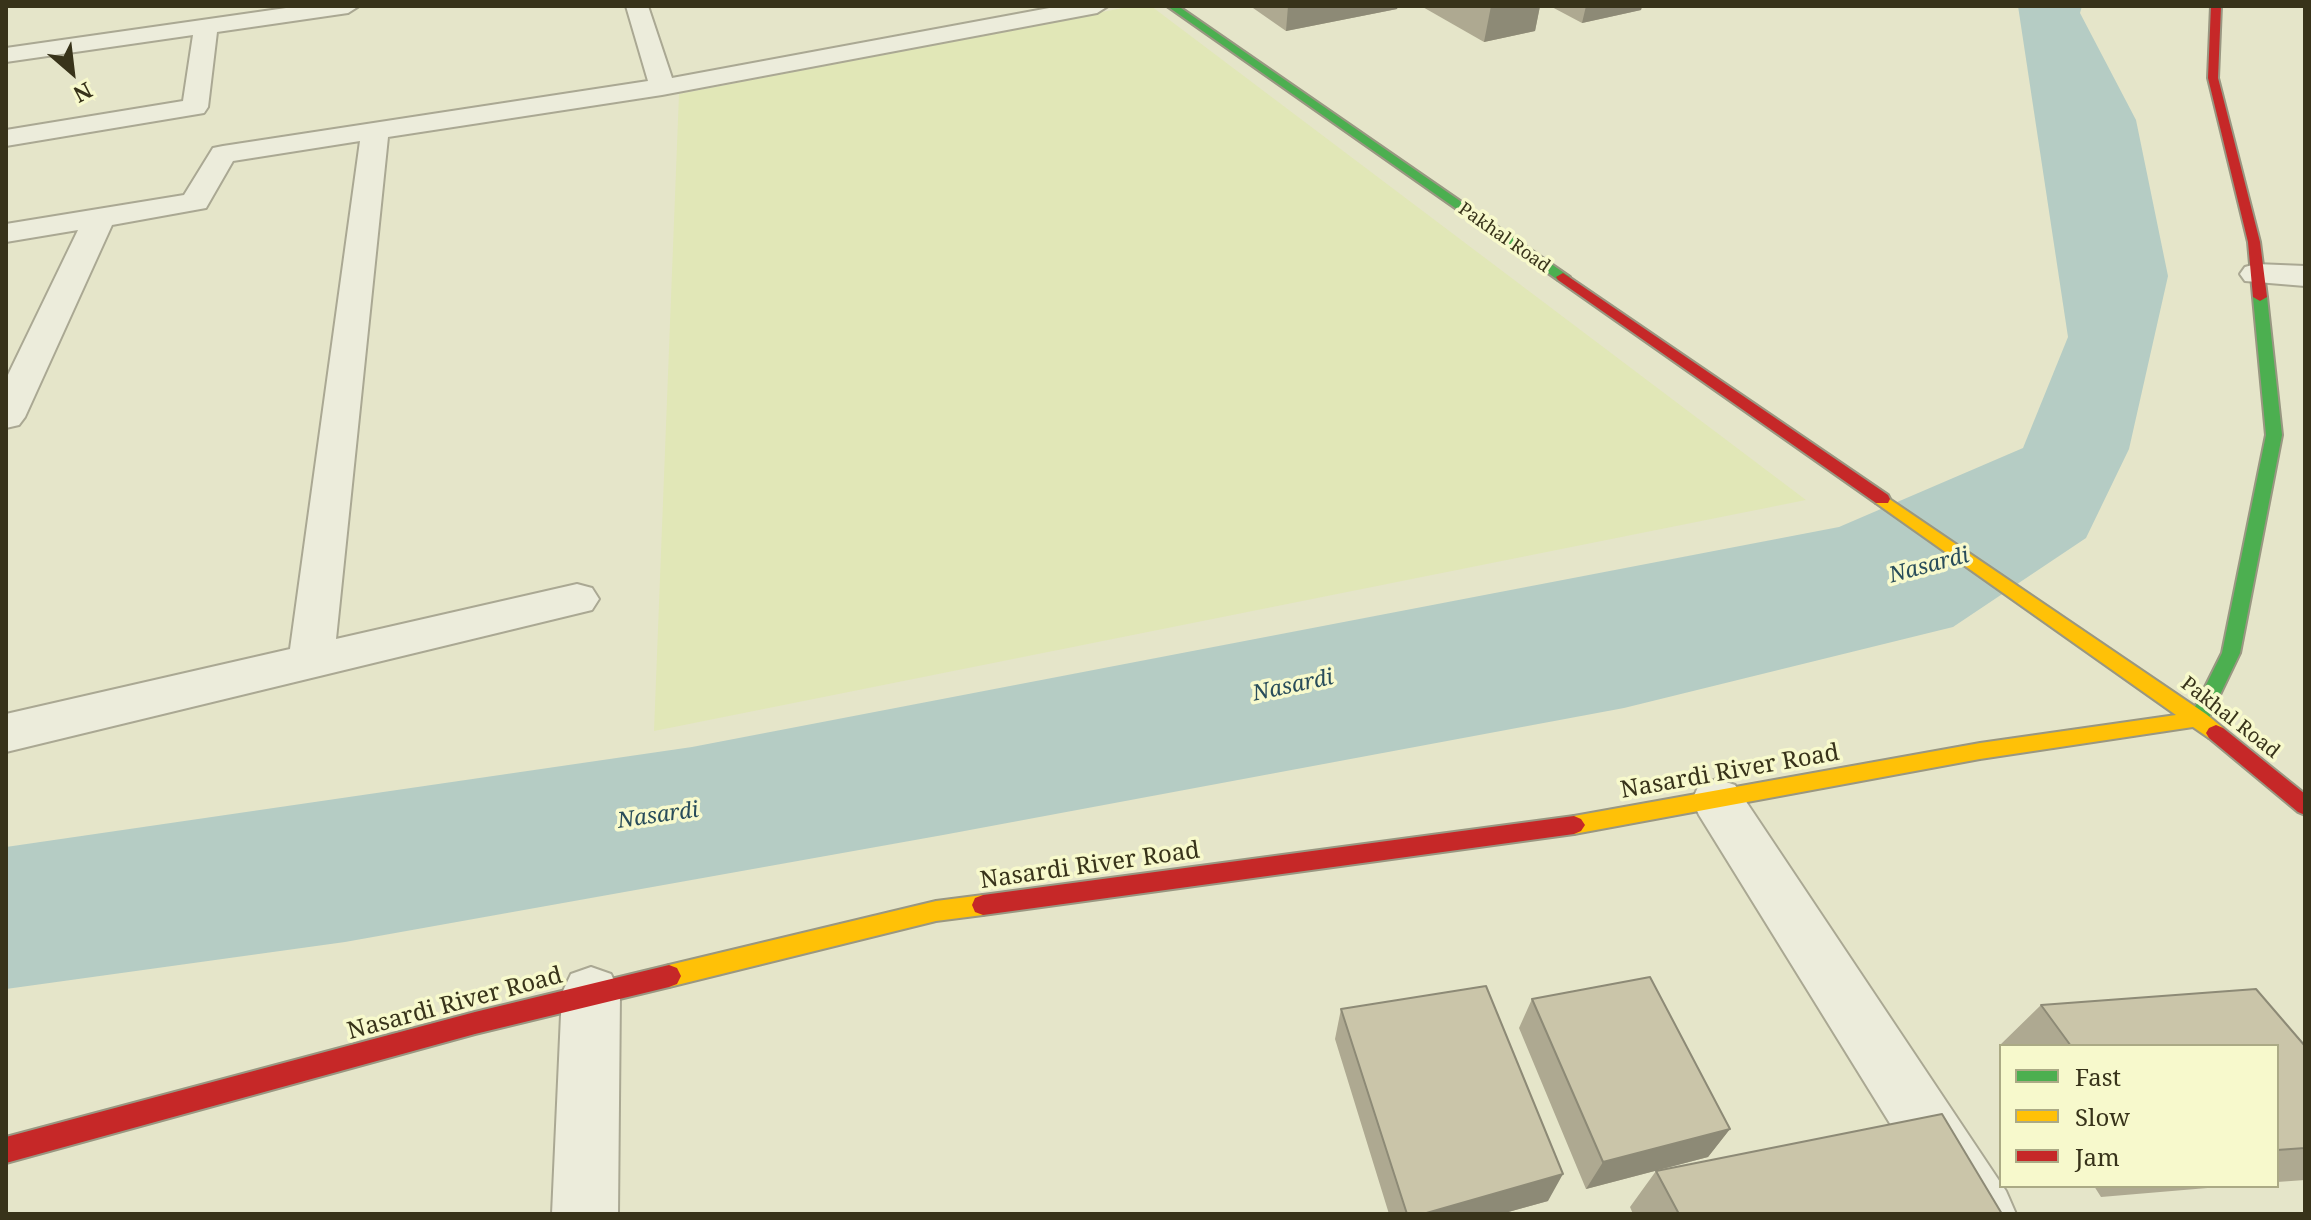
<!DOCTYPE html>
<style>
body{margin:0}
#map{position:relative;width:2311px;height:1220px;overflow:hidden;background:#e5e5c9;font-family:"Noto Serif",serif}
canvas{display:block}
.frame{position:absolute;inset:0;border:8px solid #38331a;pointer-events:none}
.legend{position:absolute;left:1999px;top:1044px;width:280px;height:144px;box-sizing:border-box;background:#f7f9cc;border:2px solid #abaa85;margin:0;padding:10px 14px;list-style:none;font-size:24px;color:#38331a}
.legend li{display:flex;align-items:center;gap:16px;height:40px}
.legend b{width:40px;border:2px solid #abaa85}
.north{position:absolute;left:32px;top:32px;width:80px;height:80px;-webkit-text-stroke:6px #f7f9cc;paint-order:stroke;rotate:152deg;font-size:22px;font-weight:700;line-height:32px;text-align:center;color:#38331a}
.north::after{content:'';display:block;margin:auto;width:28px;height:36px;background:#38331a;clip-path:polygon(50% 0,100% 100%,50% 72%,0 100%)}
</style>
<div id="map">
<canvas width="2311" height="1220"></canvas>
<div class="frame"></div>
<ul class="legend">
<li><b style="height:10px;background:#4caf50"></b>Fast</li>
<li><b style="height:10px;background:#ffc107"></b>Slow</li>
<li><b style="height:10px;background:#c62828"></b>Jam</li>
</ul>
<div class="north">N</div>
</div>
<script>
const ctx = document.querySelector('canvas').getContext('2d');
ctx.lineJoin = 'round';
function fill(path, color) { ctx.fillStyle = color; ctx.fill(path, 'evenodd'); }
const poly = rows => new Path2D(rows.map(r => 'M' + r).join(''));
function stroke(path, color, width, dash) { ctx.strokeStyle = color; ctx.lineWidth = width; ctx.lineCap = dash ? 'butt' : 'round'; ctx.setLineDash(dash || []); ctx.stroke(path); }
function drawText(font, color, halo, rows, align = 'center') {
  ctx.font = font + ' "Noto Serif",serif'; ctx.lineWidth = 7; ctx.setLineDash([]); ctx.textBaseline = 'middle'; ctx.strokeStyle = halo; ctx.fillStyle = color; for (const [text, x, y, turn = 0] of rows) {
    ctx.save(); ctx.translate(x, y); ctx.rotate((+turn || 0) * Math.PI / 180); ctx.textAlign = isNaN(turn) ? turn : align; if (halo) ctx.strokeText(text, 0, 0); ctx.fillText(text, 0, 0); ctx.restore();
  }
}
const farmland = poly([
 [1133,6,1151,6,1806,500,654,731,679,94]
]);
const water = poly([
 [2018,6,2082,6,2080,13,2136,120,2168,276,2129,449,2086,538,1953,627,1624,708,943,835,345,942,6,989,6,847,692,747,1839,527,2023,448,2068,337]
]);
const street = poly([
 [300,6,359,6,348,13,217,32,208,107,204,113,6,146,6,130,183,101,193,35,6,62,6,48,300,6],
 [626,6,648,6,672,78,1060,6,1108,6,1097,13,662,95,388,137,336,639,577,584,592,588,599,599,592,610,6,752,6,714,290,649,360,141,233,161,206,208,112,225,25,417,19,425,6,428,6,379,78,230,6,242,6,224,184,195,213,148,223,146,648,81,626,6],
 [2256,264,2305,266,2305,286,2245,281,2240,274,2245,267,2256,264],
 [1717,779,1735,785,2006,1191,2016,1214,1946,1214,1699,815,1692,800,1699,785,1717,779],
 [591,967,611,974,620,993,618,1214,552,1214,562,993,571,974,591,967]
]);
const fast = poly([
 [1167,6,1178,6,1570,277,1568,280,1558,280,1167,6],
 [2260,293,2267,297,2282,435,2240,653,2206,724,2199,727,2192,724,2189,719,2222,653,2266,435,2253,297,2260,293]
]);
const slow = poly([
 [1882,494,2206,714,2223,728,2226,733,2223,738,2209,738,2193,727,1980,759,1574,834,1567,831,1563,825,1567,819,1574,816,1980,743,2176,715,1876,503,1874,499,1882,494],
 [983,895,991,898,994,905,991,912,983,915,936,921,669,987,661,984,657,976,661,968,669,965,936,901,983,895]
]);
const jam = poly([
 [2211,6,2221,6,2218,78,2260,242,2267,297,2260,301,2253,297,2248,242,2208,78,2211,6],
 [1563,273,1888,495,1890,499,1888,503,1876,503,1558,280,1556,277,1563,273],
 [2216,725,2223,728,2305,794,2305,815,2298,812,2209,738,2206,733,2209,728,2216,725],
 [1574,816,1581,819,1585,825,1581,831,1574,834,983,915,975,912,972,905,975,898,983,895,1574,816],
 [669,965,677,968,681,976,677,984,669,987,475,1034,6,1163,6,1137,475,1012,669,965]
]);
const wall = poly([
 [1253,6,1398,6,1397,9,1286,31,1253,8],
 [1421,6,1540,6,1535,31,1484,42],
 [1550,6,1642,6,1641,10,1582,23],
 [1532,999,1730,1129,1708,1157,1586,1189,1519,1028],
 [2041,1005,2305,1046,2305,1180,2277,1182,2277,1046,2001,1046,2001,1050,1999,1046],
 [1341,1009,1548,1201,1501,1214,1389,1214,1335,1039],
 [1656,1171,2002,1214,1633,1214,1630,1207],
 [2094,1186,2231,1186,2101,1197]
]);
const shadedWall = poly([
 [1288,6,1398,6,1397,9,1286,31],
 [1491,6,1540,6,1535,31,1484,42],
 [1586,6,1642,6,1641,10,1582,23],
 [1730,1129,1708,1157,1586,1189,1603,1162],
 [1563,1174,1548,1201,1501,1214,1423,1214]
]);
const building = poly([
 [1650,977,1730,1129,1603,1162,1532,999,1650,977],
 [1486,986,1563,1174,1423,1214,1407,1214,1341,1009,1486,986],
 [2256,989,2305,1046,2305,1148,2277,1150,2277,1046,2071,1046,2041,1005,2256,989],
 [1942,1114,2002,1214,1679,1214,1656,1171,1942,1114]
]);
const farStreetnames = [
 ["Pakhal Road",1504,238,35]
];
const streetNames = [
 ["Pakhal Road",2230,718,38]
];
const waterNames = [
 ["Nasardi",1929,566,-15],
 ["Nasardi",1293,686,-12],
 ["Nasardi",658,816,-8]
];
const nearStreetnames = [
 ["Nasardi River Road",1730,772,-10],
 ["Nasardi River Road",1090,866,-8],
 ["Nasardi River Road",455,1004,-15]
];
fill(farmland, '#e1e7b7');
fill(water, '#b5ccc4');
stroke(street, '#aaa893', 4);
stroke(fast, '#999782', 4);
stroke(slow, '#999782', 4);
stroke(jam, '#999782', 4);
fill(street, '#ececdb');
fill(fast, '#4caf50');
fill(slow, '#ffc107');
fill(jam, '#c62828');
fill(wall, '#aea991');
fill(shadedWall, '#8d8a76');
fill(building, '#cac5a9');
stroke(building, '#8d8a76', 2);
drawText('18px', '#38331a', '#f7f9cc', farStreetnames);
drawText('20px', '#38331a', '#f7f9cc', streetNames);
drawText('italic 22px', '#284c5a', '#f7f9cc', waterNames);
drawText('24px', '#38331a', '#f7f9cc', nearStreetnames);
</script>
